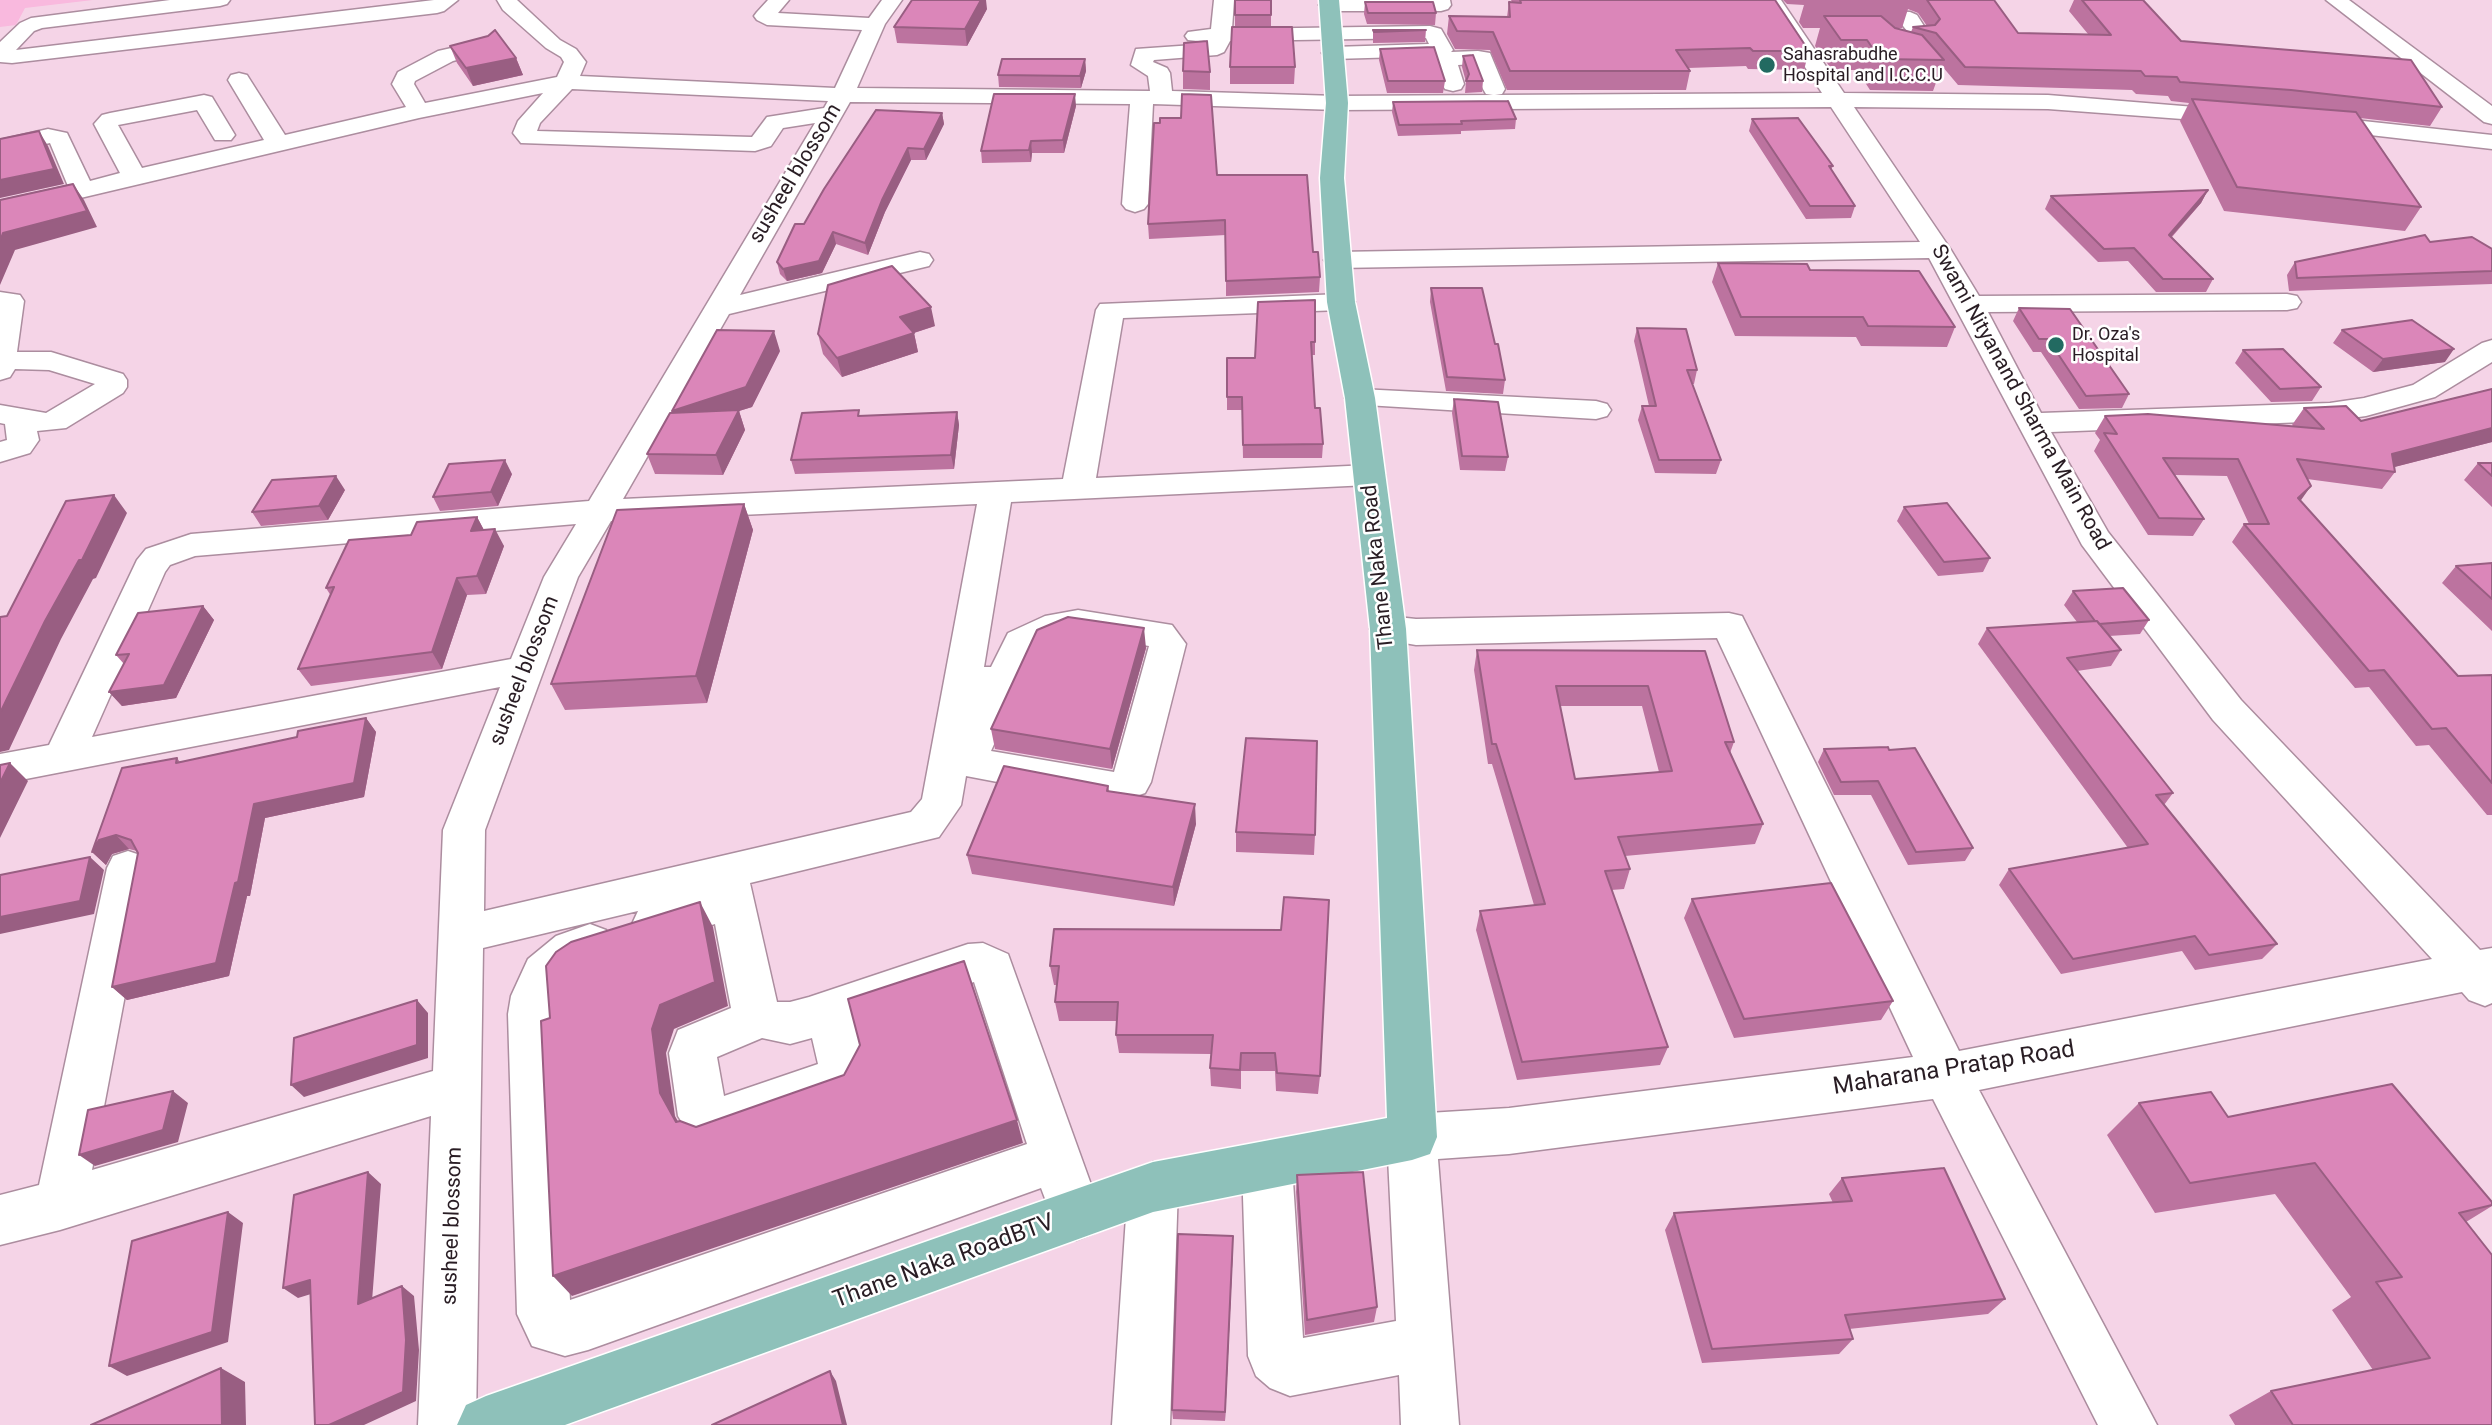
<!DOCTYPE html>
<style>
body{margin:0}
canvas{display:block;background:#f5d4e7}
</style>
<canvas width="2492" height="1425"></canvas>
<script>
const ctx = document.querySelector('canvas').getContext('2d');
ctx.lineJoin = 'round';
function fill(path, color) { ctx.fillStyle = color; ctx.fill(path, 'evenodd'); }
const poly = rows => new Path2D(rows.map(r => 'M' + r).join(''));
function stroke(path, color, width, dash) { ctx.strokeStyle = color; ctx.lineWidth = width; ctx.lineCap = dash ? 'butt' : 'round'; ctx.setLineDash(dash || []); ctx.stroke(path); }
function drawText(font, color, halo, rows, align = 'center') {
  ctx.font = font + ' Roboto,sans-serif'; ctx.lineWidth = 5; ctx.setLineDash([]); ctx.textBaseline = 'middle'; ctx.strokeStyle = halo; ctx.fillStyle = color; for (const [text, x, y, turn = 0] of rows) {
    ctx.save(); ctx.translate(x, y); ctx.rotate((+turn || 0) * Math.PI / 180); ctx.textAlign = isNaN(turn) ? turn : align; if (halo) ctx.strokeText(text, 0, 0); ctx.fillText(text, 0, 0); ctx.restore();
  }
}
const green = poly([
 [0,0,93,0,25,8,16,25,0,27]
]);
const minor = poly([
 [170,0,230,0,227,4,220,6,42,28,34,31,16,50,434,0,458,0,444,11,437,13,12,63,0,62,0,42,20,23,31,18,170,0],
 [497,0,517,0,560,40,576,49,586,62,580,76,835,88,862,30,767,25,757,20,754,16,757,12,768,0,789,0,778,13,869,18,882,0,902,0,885,24,857,88,1150,91,1148,76,1131,65,1136,49,1208,44,1208,42,1188,40,1185,36,1188,32,1211,29,1214,0,1234,0,1232,29,1430,26,1441,29,1453,50,1451,52,1478,51,1490,53,1505,89,1502,94,1495,95,1822,93,1761,0,1781,0,1844,93,2048,95,2244,111,2247,116,2244,121,2236,123,2048,109,1854,107,1951,250,1979,296,2287,294,2297,296,2301,302,2297,308,2287,310,1988,312,2041,413,2330,403,2364,398,2413,385,2482,343,2492,340,2492,362,2435,397,2366,416,2330,421,2051,432,2108,532,2241,700,2480,950,2492,948,2492,1003,2485,1006,2469,1000,2462,992,1979,1090,2157,1425,2098,1425,1933,1099,1509,1154,1438,1159,1459,1425,1401,1425,1399,1375,1290,1396,1270,1388,1256,1376,1248,1356,1242,1165,1249,1148,1267,1141,1285,1148,1292,1165,1303,1338,1396,1321,1387,1137,1394,1120,1412,1114,1509,1108,1913,1057,1717,638,1416,645,1375,638,1370,629,1375,620,1388,616,1416,619,1729,613,1742,616,1959,1051,2432,959,2213,720,2082,545,1929,258,1337,268,1328,266,1324,260,1328,254,1337,252,1920,242,1831,107,1337,110,1153,104,1148,204,1144,209,1135,212,1126,209,1122,204,1130,104,850,102,740,295,920,252,929,254,933,260,929,266,729,314,623,499,1063,479,1096,310,1100,304,1341,294,1351,296,1355,302,1351,308,1341,310,1123,318,1096,478,1369,465,1380,468,1385,475,1380,482,1369,485,1011,502,984,667,991,667,1008,633,1045,616,1078,610,1172,625,1186,644,1151,782,1145,793,1113,804,966,776,961,805,939,837,750,883,777,1002,790,1002,809,997,968,944,983,943,1008,954,1102,1215,1094,1233,1076,1240,1058,1233,1041,1188,588,1350,565,1356,532,1346,517,1314,508,1014,511,996,528,959,556,936,590,924,606,930,612,943,606,956,587,963,562,985,554,1014,570,1300,1027,1144,974,982,855,1022,867,1069,853,1096,710,1147,693,1140,678,1116,669,1053,678,1030,731,1008,715,924,654,942,638,937,632,924,638,911,642,910,483,948,476,1425,418,1425,431,1116,60,1230,0,1245,0,1195,39,1185,107,868,113,856,128,851,143,856,149,868,92,1170,433,1071,443,830,500,687,0,784,0,754,49,745,137,560,146,549,191,534,589,501,815,123,783,128,771,146,755,151,521,143,513,133,518,121,543,93,419,118,0,217,0,201,68,186,50,143,0,154,0,140,48,129,67,133,90,181,120,173,94,124,102,115,110,113,204,95,212,97,235,135,231,140,215,140,197,110,118,125,142,168,264,140,228,80,231,75,239,73,247,75,285,135,406,107,392,84,398,72,438,51,487,40,494,42,498,46,494,50,453,61,415,81,414,84,425,103,557,77,564,62,561,57,546,48,503,10,497,0],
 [1426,38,1429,44,1333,47,1326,49,1322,53,1326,57,1333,59,1437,56,1435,59,1442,84,1445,89,1453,91,1461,89,1464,84,1458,65,1473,64,1483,89,1486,94,1493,95,1337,96,1172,91,1170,73,1167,68,1153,62,1154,60,1217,55,1224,52,1230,41,1426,38],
 [572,89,828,101,824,108,767,117,752,137,537,131,540,123,572,89],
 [977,504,922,799,911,812,484,911,485,830,578,577,611,521,977,504],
 [576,524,544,577,511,659,92,737,165,572,170,565,195,556,576,524],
 [1078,634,1149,646,1114,772,991,751,1036,650,1065,636,1078,634],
 [762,1038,790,1044,812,1038,818,1064,724,1096,717,1057,762,1038],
 [1325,0,1450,0,1451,5,1448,9,1441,11,1329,11,1322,9,1319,5,1325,0],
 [2326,0,2349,0,2492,106,2492,124,2484,122,2326,0],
 [1852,9,1910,12,1917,15,1931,37,1928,41,1921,43,1875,42,1872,38,1875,34,1907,31,1900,22,1845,19,1842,15,1845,11,1852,9],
 [2317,116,2492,135,2492,149,2309,128,2305,123,2309,118,2317,116],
 [0,292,20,295,24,301,17,352,51,352,123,374,127,380,127,387,123,393,66,428,37,431,39,440,30,453,0,462,0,442,7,440,5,424,0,423,0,405,46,413,95,384,49,370,15,369,10,377,0,380,0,292],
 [1360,389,1596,401,1607,404,1611,410,1607,416,1596,419,1349,404,1345,398,1349,392,1360,389],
 [1153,1162,1171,1170,1178,1187,1170,1425,1112,1425,1128,1187,1135,1170,1153,1162]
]);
const major = poly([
 [1319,0,1339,0,1348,103,1344,178,1355,302,1375,398,1406,629,1437,1137,1430,1154,1412,1160,1153,1212,565,1425,457,1425,466,1405,486,1396,1153,1162,1387,1118,1370,629,1345,398,1327,302,1320,178,1326,103,1319,0]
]);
const wall = poly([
 [1235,0,1271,0,1271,26,1235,26],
 [1511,0,1775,0,1809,51,1804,70,1748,69,1746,66,1688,68,1690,71,1686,90,1507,90,1490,50,1455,49,1447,34,1449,16,1507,17,1509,2,1512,2],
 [1783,0,1994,0,2018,33,2088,34,2069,11,2074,0,2143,0,2181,41,2442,107,2430,126,2360,118,2421,207,2405,231,2224,211,2180,121,2189,103,2171,101,2168,96,2136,94,2132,90,1958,85,1942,66,1933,91,1870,90,1857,70,1832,70,1815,46,1820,28,1803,28,1799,22,1804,5,1787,4],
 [1908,9,1918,13,1927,26,1913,27,1911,32,1895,28,1902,28],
 [1365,2,1436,13,1435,25,1367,24,1364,14],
 [987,9,967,46,897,43,894,27],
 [1373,30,1426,30,1425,42,1373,43],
 [450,46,516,58,523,75,473,86,457,63],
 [1380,49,1445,81,1443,93,1387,93,1379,60],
 [1463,56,1483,81,1482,92,1465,93,1466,82,1462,67],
 [1085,59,1086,71,1081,88,999,87,998,75],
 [1230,67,1295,67,1294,84,1230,84],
 [1183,71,1210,72,1210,90,1183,89],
 [1393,102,1516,119,1515,129,1461,131,1461,134,1398,136,1392,112],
 [1076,106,1064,153,1032,153,1031,162,982,163,981,151],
 [942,113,944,124,926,160,911,160,885,212,868,255,836,244,822,273,787,281,780,274,777,262,804,224],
 [1752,119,1833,166,1831,170,1855,206,1851,218,1806,219,1749,131],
 [1217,175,1313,252,1320,277,1319,292,1226,296,1226,235,1149,239,1148,224],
 [2208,190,2201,203,2172,237,2213,279,2206,292,2156,292,2128,261,2098,262,2045,209,2051,196],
 [2430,242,2492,249,2492,284,2289,291,2287,275,2295,262],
 [1718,263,1810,270,1955,327,1947,347,1861,346,1856,337,1735,336,1712,282],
 [1431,288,1495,344,1505,380,1503,394,1446,391,1430,302],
 [1258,302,1315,342,1315,355,1311,355,1315,408,1323,444,1322,458,1243,458,1242,410,1227,410,1227,358,1255,358],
 [2019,308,2129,394,2122,408,2079,409,2041,352,2033,352,2013,321],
 [935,326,914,333,918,352,842,377,823,354,818,334],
 [1637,328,1697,370,1694,384,1692,384,1721,460,1716,474,1655,473,1638,420,1642,406,1649,406,1634,341],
 [2342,330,2445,362,2373,372,2333,343],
 [2243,350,2321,387,2312,401,2271,402,2235,363],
 [780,351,752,407,739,411,745,430,723,475,655,474,647,454,673,413],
 [2492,389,2492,442,2394,467,2395,472,2382,489,2307,479,2300,501,2458,676,2492,675,2492,815,2487,815,2429,745,2416,746,2369,687,2355,688,2232,542,2244,524,2249,524,2227,476,2175,475,2204,519,2193,536,2148,535,2094,451,2100,440,2095,433,2105,416,2294,427,2292,425,2304,408,2361,421],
 [1454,399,1508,457,1505,471,1460,470,1452,413],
 [957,412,959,425,954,469,795,474,791,460,861,416],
 [2478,463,2492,463,2492,507,2464,480],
 [512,474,498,506,440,511,433,497],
 [345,490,328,520,261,526,252,512],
 [744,504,753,530,707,703,565,710,551,684],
 [1904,507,1990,558,1983,572,1938,576,1897,521],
 [477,517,484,530,504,546,486,594,467,595,442,669,311,686,298,669,331,596,326,588,411,535],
 [2492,563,2492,631,2442,583,2456,566],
 [2073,591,2149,620,2140,634,2109,636,2121,650,2111,666,2077,671,2173,793,2164,805,2277,944,2262,959,2195,970,2182,951,2061,974,1999,885,2009,869,2128,848,1978,644,1987,628,2077,622,2064,605],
 [203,606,214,620,176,698,122,706,109,692,124,664,116,655],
 [1146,648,1112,769,995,749,991,729],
 [1477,650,1705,651,1734,742,1730,753,1763,824,1755,844,1625,856,1630,869,1624,889,1611,890,1668,1047,1660,1065,1517,1080,1476,930,1480,911,1534,905,1492,764,1488,764,1474,670],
 [1560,706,1642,706,1659,772,1575,779],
 [366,718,376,732,364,797,265,818,250,896,247,896,229,976,127,1000,112,987,138,853,137,851,129,849,112,854,106,865,92,852,177,758,180,762,297,737],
 [1824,749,1889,750,1973,848,1965,861,1908,865,1871,795,1834,795,1818,762],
 [1108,786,1109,791,1196,824,1174,906,972,874,967,855],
 [1236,832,1315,835,1314,855,1236,852],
 [1692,899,1893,1001,1881,1020,1734,1038,1684,918],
 [1054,929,1320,1076,1318,1094,1276,1091,1275,1071,1241,1071,1241,1089,1211,1086,1210,1068,1211,1054,1119,1053,1116,1035,1117,1021,1059,1021,1055,1002,1057,985,1054,985,1050,966],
 [2139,1103,2228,1117,2492,1202,2492,1206,2466,1222,2492,1425,2235,1425,2229,1415,2271,1391,2373,1370,2332,1310,2351,1297,2275,1194,2155,1213,2107,1135],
 [1297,1175,1377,1307,1374,1322,1305,1335,1296,1192],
 [1842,1178,2005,1299,1988,1314,1849,1329,1853,1339,1839,1354,1702,1363,1665,1230,1674,1213,1833,1203,1829,1194],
 [1233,1247,1225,1421,1173,1419,1172,1410]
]);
const shadedWall = poly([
 [981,0,986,0,987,9,967,46,965,29],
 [516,58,523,75,473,86,466,68],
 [1085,59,1086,71,1081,88,1080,76],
 [1075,94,1076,106,1064,153,1063,140],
 [942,113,944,124,926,160,924,149],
 [39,131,48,146,64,184,0,198,0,180],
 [1031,141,1032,153,1031,162,1029,150],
 [908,148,911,160,885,212,868,255,865,243,882,200],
 [73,184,84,200,97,227,15,250,0,285,0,241,3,233],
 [2208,190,2201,203,2162,247,2169,235],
 [833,232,836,244,822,273,787,281,783,269],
 [931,307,935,326,904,336,900,317],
 [774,331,780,351,752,407,739,411,745,430,723,475,716,455,679,431,672,411],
 [914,333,918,352,842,377,837,358],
 [2454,349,2445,362,2373,372,2383,359],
 [957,412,959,425,954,469,951,455],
 [2492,428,2492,442,2379,471,2392,454],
 [505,460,512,474,498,506,491,492],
 [336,476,345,490,328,520,319,506],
 [2311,486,2299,503,2298,498],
 [114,495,127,513,96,578,93,579,61,639,9,750,0,752,0,713,45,621],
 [744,504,753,530,707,703,696,676],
 [477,517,486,534,471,531],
 [495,529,504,546,486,594,477,576],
 [457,578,467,595,442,669,432,652],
 [203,606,214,620,176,698,122,706,109,692],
 [1144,628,1146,648,1112,769,1110,749],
 [366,718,376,732,364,797,265,818,250,896,247,896,229,976,127,1000,112,987,254,804],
 [10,763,28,781,0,838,0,783],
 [1195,804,1196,824,1174,906,1173,887],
 [116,835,129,849,112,854,106,865,92,852,99,840],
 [90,857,104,870,94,914,0,934,0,917],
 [700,902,713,927,728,1006,674,1029,666,1053,675,1116,691,1145,676,1122,660,1093,652,1029,660,1005],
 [417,1000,428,1013,428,1058,304,1097,291,1085],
 [173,1091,188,1103,178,1142,95,1166,79,1155],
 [1017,1120,1023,1143,572,1296,553,1276],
 [368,1172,381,1184,371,1314,358,1304],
 [228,1212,243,1223,228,1342,127,1376,109,1366],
 [1233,1236,1233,1247,1225,1421,1225,1412],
 [310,1280,324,1290,298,1298,283,1288],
 [402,1286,414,1296,419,1350,416,1401,364,1425,329,1425],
 [221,1368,245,1382,246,1425,222,1425],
 [830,1371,836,1381,847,1425,843,1425]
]);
const building = poly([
 [912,0,981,0,965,29,894,27,912,0],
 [1235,0,1271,0,1271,15,1235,15,1235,0],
 [1520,0,1775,0,1809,51,1753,51,1750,48,1676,50,1690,71,1510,71,1493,32,1457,31,1449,16,1510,17,1509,2,1521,3,1520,0],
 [1927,0,1994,0,2018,33,2111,35,2082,0,2143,0,2181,41,2411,60,2442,107,2291,90,2180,82,2177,77,2145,76,2141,71,1965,67,1936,33,1913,27,1935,25,1940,19,1927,0],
 [1365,2,1433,2,1436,13,1368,13,1365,2],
 [1824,16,1881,16,1895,28,1922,35,1944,60,1880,59,1867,40,1841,40,1824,16],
 [1232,27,1292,27,1295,67,1230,67,1232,27],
 [495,30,516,58,466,68,450,46,488,36,495,30],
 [1373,30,1426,30,1374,32,1373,30],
 [1207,41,1210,72,1183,71,1184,43,1207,41],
 [1434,47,1445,81,1388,81,1380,49,1434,47],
 [1473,55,1483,81,1466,81,1469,74,1463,56,1473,55],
 [1002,59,1085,59,1080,76,998,75,1002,59],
 [994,94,1075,94,1063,140,1031,141,1029,150,981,151,994,94],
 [1182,94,1211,95,1217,175,1307,175,1313,252,1318,252,1320,277,1226,281,1225,220,1148,224,1154,123,1160,123,1160,118,1181,118,1182,94],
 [2192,99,2356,112,2421,207,2237,187,2192,99],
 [1508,101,1516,119,1461,121,1462,124,1399,125,1393,102,1508,101],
 [876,110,942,113,924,149,908,148,882,200,865,243,833,232,819,261,783,269,777,262,795,224,804,224,824,189,876,110],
 [1798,118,1833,166,1829,166,1855,206,1810,206,1752,119,1798,118],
 [39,131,54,169,0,180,0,139,39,131],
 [73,184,87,211,3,233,0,241,0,200,73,184],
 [2208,190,2169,235,2213,279,2163,279,2134,248,2104,249,2051,196,2208,190],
 [2425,235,2430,242,2472,237,2492,249,2492,271,2297,278,2295,262,2425,235],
 [1718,263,1807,264,1810,270,1919,271,1955,327,1868,326,1863,317,1741,317,1718,263],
 [892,266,931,307,900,317,914,333,837,358,818,334,828,285,892,266],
 [1431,288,1482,288,1495,344,1498,344,1505,380,1447,377,1431,288],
 [1315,300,1315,342,1311,342,1315,408,1320,408,1323,444,1243,445,1242,397,1227,397,1227,358,1255,358,1258,302,1315,300],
 [2019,308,2070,309,2129,394,2086,396,2048,339,2039,339,2019,308],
 [2412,320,2454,349,2383,359,2342,330,2412,320],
 [1637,328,1686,329,1697,370,1687,370,1721,460,1659,460,1642,406,1656,406,1637,328],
 [717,330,774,331,746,387,672,411,717,330],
 [2283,349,2321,387,2280,389,2243,350,2283,349],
 [2492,389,2492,428,2392,454,2395,472,2297,459,2311,486,2298,498,2458,676,2492,675,2492,783,2446,728,2432,729,2384,670,2369,671,2244,524,2269,524,2238,459,2163,458,2204,519,2159,518,2104,433,2117,434,2105,416,2148,414,2324,429,2304,408,2346,406,2361,421,2492,389],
 [1454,399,1498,402,1508,457,1462,456,1454,399],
 [739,410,716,455,647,454,670,413,739,410],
 [859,410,858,416,957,412,951,455,791,460,802,413,859,410],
 [505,460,491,492,433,497,449,464,505,460],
 [2478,463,2492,463,2492,476,2478,463],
 [336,476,319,506,252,512,272,480,336,476],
 [114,495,82,560,79,560,45,621,0,713,0,617,7,616,66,501,114,495],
 [1947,503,1990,558,1944,562,1904,507,1947,503],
 [744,504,696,676,551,684,617,510,744,504],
 [477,517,471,531,495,529,477,576,457,578,432,652,298,669,334,587,326,588,349,540,411,535,417,522,477,517],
 [2492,563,2492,599,2456,566,2492,563],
 [2123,588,2149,620,2099,624,2097,621,2095,621,2073,591,2123,588],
 [203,606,164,685,109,692,129,654,116,655,138,613,203,606],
 [1068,617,1144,628,1110,749,991,729,1037,630,1068,617],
 [2097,621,2121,650,2067,658,2173,793,2156,795,2277,944,2209,955,2195,936,2073,959,2009,869,2148,844,1987,628,2097,621],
 [1477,650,1705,651,1734,742,1725,742,1763,824,1618,837,1630,869,1605,871,1668,1047,1522,1062,1480,911,1545,904,1496,744,1492,744,1477,650],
 [1556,686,1648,686,1672,771,1575,779,1556,686],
 [366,718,354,783,254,804,238,882,235,883,216,963,112,987,138,853,131,840,116,835,99,840,92,852,122,768,177,758,176,763,297,737,298,731,366,718],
 [1246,738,1317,741,1315,835,1236,832,1246,738],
 [1888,747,1889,750,1915,748,1973,848,1916,852,1878,781,1841,782,1824,749,1888,747],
 [10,763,0,783,0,765,10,763],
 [1004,766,1108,786,1107,791,1195,804,1173,887,967,855,1004,766],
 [90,857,80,901,0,917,0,875,90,857],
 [1831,883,1893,1001,1744,1019,1692,899,1831,883],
 [1284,897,1329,900,1320,1076,1277,1073,1275,1053,1241,1053,1240,1070,1210,1068,1213,1035,1116,1035,1118,1002,1055,1002,1059,966,1050,966,1054,929,1281,930,1284,897],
 [700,902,715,982,660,1005,652,1029,660,1093,676,1122,680,1121,696,1127,844,1075,860,1045,848,999,964,961,1017,1120,553,1276,541,1021,550,1018,546,966,556,952,571,942,700,902],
 [417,1000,417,1045,291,1085,294,1038,417,1000],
 [2392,1084,2492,1202,2492,1205,2459,1213,2492,1255,2492,1425,2293,1425,2271,1391,2430,1358,2376,1282,2402,1277,2315,1163,2190,1183,2139,1103,2211,1092,2228,1117,2392,1084],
 [173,1091,163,1130,79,1155,88,1110,173,1091],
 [1944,1168,2005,1299,1845,1315,1853,1339,1712,1349,1674,1213,1852,1201,1842,1178,1944,1168],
 [368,1172,358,1304,402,1286,406,1340,403,1392,329,1425,315,1425,310,1280,283,1288,294,1195,368,1172],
 [1363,1172,1377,1307,1307,1320,1297,1175,1363,1172],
 [228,1212,212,1332,109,1366,132,1241,228,1212],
 [1178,1234,1233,1236,1225,1412,1172,1410,1178,1234],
 [221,1368,222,1425,91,1425,221,1368],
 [830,1371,843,1425,712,1425,830,1371]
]);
const markers = [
 [1767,65,9,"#226a61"],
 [2056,345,9,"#226a61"]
];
const farPoinames = [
 ["Sahasrabudhe",1783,55],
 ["Hospital and I.C.C.U",1783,76],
 ["Dr. Oza's",2072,335],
 ["Hospital",2072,356]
];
const streetNames = [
 ["susheel blossom",796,174,-59],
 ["Swami Nityanand Sharma Main Road",2020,398,61],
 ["Thane Naka Road",1379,567,-96],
 ["susheel blossom",525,671,-69],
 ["susheel blossom",453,1226,-88]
];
const nearStreetnames = [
 ["Maharana Pratap Road",1954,1069,-9],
 ["Thane Naka RoadBTV",944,1262,-20]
];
fill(green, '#f9b9de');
stroke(minor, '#ac8d9f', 3);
stroke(major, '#fff', 3);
fill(minor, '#fff');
fill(major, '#8ec1ba');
fill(wall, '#bc739f');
fill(shadedWall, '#995e82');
fill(building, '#db86b9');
stroke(building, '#995e82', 2);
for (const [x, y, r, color] of markers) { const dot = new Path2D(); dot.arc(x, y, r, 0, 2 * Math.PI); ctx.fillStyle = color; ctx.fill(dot); stroke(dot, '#fff', 2.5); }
drawText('18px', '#291d24', '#fff', farPoinames, 'left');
drawText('21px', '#291d24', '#fff', streetNames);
drawText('24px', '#291d24', '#fff', nearStreetnames);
</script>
